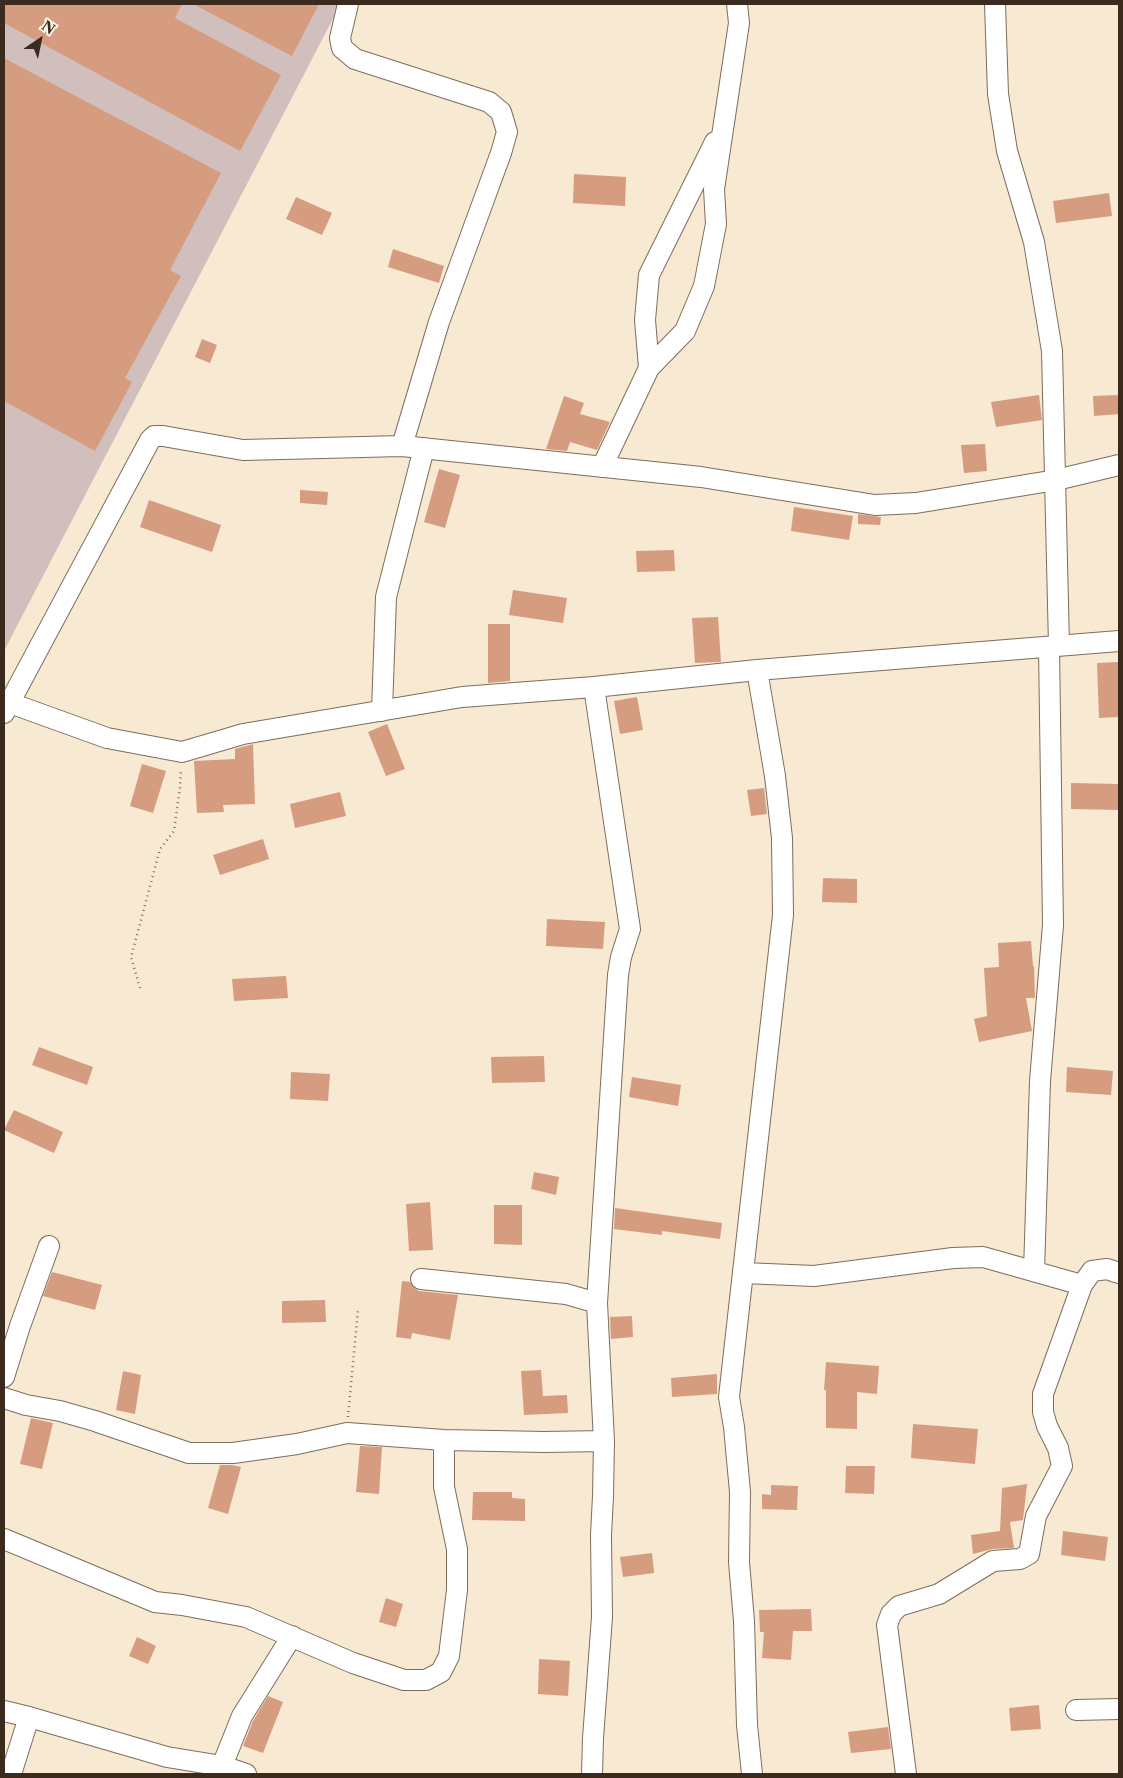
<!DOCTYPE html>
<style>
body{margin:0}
#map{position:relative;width:1123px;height:1778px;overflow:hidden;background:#f8e9d2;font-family:"Libre Caslon Text",serif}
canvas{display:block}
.frame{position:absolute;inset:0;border:5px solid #3b2a1e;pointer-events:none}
.north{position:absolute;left:15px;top:15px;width:50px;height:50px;-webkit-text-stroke:4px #fcf5e5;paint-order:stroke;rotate:34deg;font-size:14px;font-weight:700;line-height:20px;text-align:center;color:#3b2a1e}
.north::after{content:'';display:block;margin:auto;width:18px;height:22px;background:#3b2a1e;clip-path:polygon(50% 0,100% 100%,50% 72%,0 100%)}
</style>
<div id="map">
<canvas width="1123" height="1778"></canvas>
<div class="frame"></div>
<div class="north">N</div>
</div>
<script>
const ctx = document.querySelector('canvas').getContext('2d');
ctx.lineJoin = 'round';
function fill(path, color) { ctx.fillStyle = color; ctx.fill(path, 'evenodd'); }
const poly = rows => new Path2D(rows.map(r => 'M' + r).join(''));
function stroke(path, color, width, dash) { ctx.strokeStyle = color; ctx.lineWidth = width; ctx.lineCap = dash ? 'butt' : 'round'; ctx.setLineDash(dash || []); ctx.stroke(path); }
const industrial = poly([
 [4,4,339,4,337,11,4,651]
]);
const building = poly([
 [4,4,182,4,175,18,281,75,240,151,4,23],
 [193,4,319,4,292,56],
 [4,58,221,173,170,270,181,276,125,378,132,382,95,451,4,401],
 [574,174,626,177,625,206,573,203],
 [1109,193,1112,216,1056,223,1053,201],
 [296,197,332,213,322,235,286,219],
 [393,249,444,266,439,283,388,267],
 [202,339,217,345,210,363,195,357],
 [1039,395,1042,420,996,427,991,402],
 [1119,395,1119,414,1094,416,1093,396],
 [564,396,584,403,580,414,610,422,597,450,570,442,567,451,546,449],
 [985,444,987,471,964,473,961,445],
 [439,469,460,475,445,528,424,522],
 [300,490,328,492,327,505,300,503],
 [149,500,221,525,212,552,140,527],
 [794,507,853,516,849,540,791,531],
 [858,514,881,517,880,525,858,524],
 [674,550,675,571,637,572,636,551],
 [513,590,567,598,563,623,509,615],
 [718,617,721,662,695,663,692,618],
 [488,624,510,624,510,681,488,683],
 [1119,662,1119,717,1099,718,1097,663],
 [637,697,643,730,620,734,614,701],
 [387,724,405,769,386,776,368,732],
 [253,744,255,804,223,805,224,812,197,813,194,761,235,759,235,749],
 [142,764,166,771,153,813,130,806],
 [1071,783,1119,784,1119,810,1071,809],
 [764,788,767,814,751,816,747,790],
 [340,792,346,816,295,828,290,804],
 [263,839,269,859,220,875,213,855],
 [823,878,857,879,857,903,822,902],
 [547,919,605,922,603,949,546,946],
 [1031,941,1033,966,1034,966,1035,998,1026,998,1032,1031,979,1042,974,1019,987,1016,984,968,999,967,998,943],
 [286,976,288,998,234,1001,232,979],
 [39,1047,93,1067,87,1085,32,1065],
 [544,1056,545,1082,492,1083,491,1057],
 [1067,1067,1113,1071,1111,1095,1066,1092],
 [291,1072,330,1074,328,1101,290,1099],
 [632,1077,681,1085,678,1106,629,1097],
 [14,1110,63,1132,54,1153,4,1130],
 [534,1172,559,1177,556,1195,531,1189],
 [430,1202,433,1250,409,1251,406,1204],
 [494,1205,522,1205,522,1245,494,1244],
 [615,1208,722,1223,720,1239,662,1231,662,1235,614,1229],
 [52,1272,102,1285,95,1310,43,1296],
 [402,1281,410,1282,414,1288,419,1291,458,1295,450,1340,412,1333,411,1339,396,1337],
 [325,1300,326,1322,282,1323,282,1301],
 [632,1316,633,1337,611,1339,610,1317],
 [826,1362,879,1366,877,1394,857,1392,857,1429,826,1428,826,1390,824,1390],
 [541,1370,543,1396,567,1395,568,1413,524,1415,521,1371],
 [123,1371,141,1375,135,1414,116,1410],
 [717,1374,717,1394,672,1397,671,1378],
 [31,1418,53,1423,42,1469,20,1464],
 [913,1424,978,1429,975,1464,911,1458],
 [360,1446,382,1447,379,1494,356,1492],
 [220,1465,232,1465,241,1467,228,1514,208,1508],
 [846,1466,875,1466,874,1494,845,1493],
 [1027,1484,1023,1520,1010,1522,1014,1548,992,1549,973,1554,971,1535,1000,1531,1002,1488],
 [771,1485,798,1486,797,1510,762,1509,762,1494,771,1495],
 [473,1492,512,1492,512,1498,525,1499,525,1521,472,1520],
 [1063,1531,1108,1537,1105,1561,1061,1555],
 [652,1553,654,1573,623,1577,620,1557],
 [386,1598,403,1604,396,1627,379,1622],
 [811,1609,812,1631,793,1631,791,1660,762,1658,764,1632,760,1632,759,1610],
 [137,1637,156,1646,148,1664,129,1656],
 [539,1659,570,1661,568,1696,538,1694],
 [268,1696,283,1702,263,1753,243,1746,253,1721],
 [1039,1705,1041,1729,1011,1731,1009,1708],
 [888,1727,891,1749,851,1753,848,1732]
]);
const path = poly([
 [140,988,131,957,160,849,174,831,180,787,181,769],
 [348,1417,358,1309]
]);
const minor = poly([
 [348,4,340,38,342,48,355,59,489,102,501,112,507,132,501,153,439,322,402,446],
 [995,4,998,94,1007,151,1034,242,1052,351,1059,646],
 [649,368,645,320,649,275,715,142],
 [602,467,649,368,685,331,704,286,716,224,714,189,739,23,737,4],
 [10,703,107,738,182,752,243,734,462,697,594,687,757,670,1119,641],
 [382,711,386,597,424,448],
 [4,713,150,440,154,436,163,436,243,450,402,446,701,477,875,505,916,503,1056,480,1119,465],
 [1034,1271,1040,1081,1053,925,1049,647],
 [744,1273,814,1276,953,1258,983,1257,1082,1285],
 [421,1279,566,1294,597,1303],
 [4,1377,20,1326,49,1246],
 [4,1398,26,1405,60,1411,95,1421,189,1453,233,1453,297,1444,347,1433,444,1440,544,1442,604,1441],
 [4,1539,155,1602,182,1605,246,1617,353,1663,404,1680,426,1680,441,1672,449,1656,457,1590,457,1549,444,1487,444,1440],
 [1076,1710,1119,1709],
 [4,1711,29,1717,167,1757,222,1766,246,1774],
 [222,1766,242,1716,292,1636],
 [11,1774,29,1717],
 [592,1774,593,1738,602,1617,601,1535,603,1496,604,1441,597,1303,618,975,621,957,630,929,594,687],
 [752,1774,747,1725,744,1621,739,1562,740,1492,734,1427,729,1397,783,915,782,838,775,776,757,670],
 [906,1774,887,1625,891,1614,899,1606,939,1594,993,1561,1020,1559,1029,1554,1036,1516,1062,1466,1058,1448,1047,1426,1043,1412,1043,1394,1082,1285,1092,1271,1107,1269,1119,1273]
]);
fill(industrial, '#d1bfbd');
fill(building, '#d69c80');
stroke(minor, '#7d6d5d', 22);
stroke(path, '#7d6d5d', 2.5, [1, 4]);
stroke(minor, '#fff', 20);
</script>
